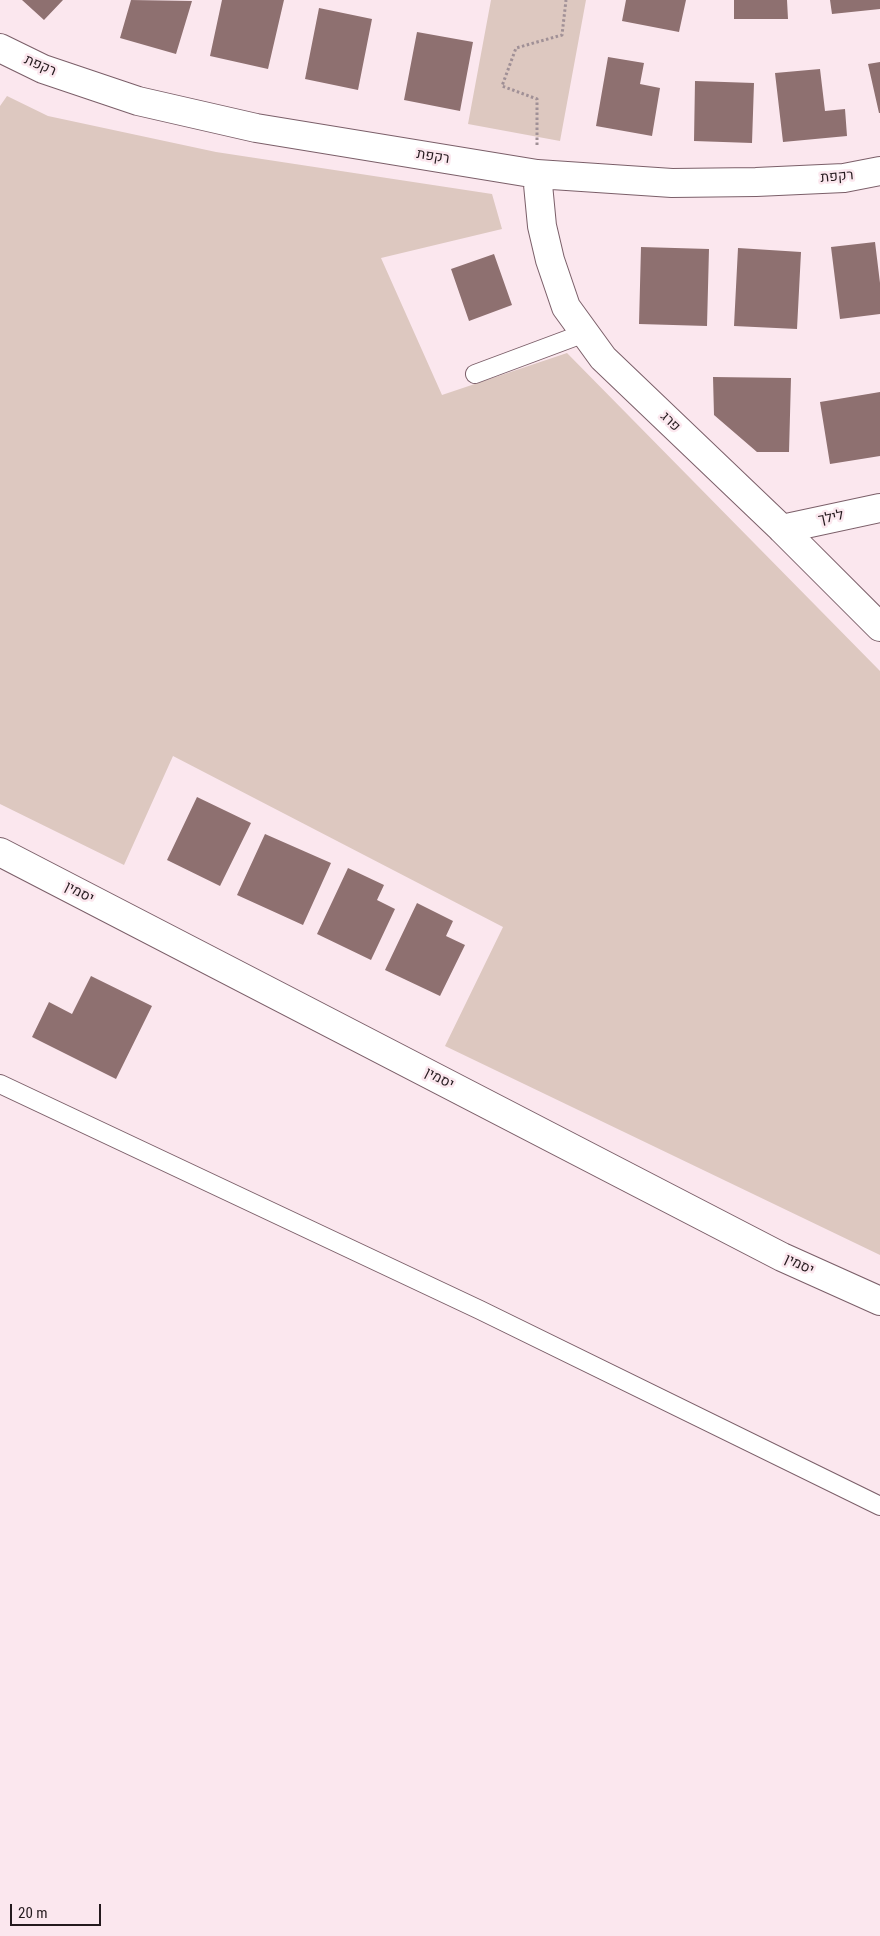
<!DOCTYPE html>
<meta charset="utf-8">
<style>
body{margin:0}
#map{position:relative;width:880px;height:1936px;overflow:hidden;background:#fbe7ee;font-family:"Roboto Condensed",sans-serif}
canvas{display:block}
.scale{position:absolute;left:10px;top:1904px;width:91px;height:22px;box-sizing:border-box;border:2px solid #24191d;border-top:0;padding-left:6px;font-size:15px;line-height:18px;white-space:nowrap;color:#24191d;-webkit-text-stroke:4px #fbe7ee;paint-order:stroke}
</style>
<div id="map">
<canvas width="880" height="1936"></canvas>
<div class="scale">20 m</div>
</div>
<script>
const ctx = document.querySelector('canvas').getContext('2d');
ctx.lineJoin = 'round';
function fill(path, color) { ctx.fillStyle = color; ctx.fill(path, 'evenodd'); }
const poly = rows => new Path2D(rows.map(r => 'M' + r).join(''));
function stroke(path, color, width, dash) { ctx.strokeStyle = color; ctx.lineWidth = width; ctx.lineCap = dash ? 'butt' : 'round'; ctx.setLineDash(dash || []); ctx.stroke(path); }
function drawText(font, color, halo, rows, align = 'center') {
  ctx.font = font + ' "Roboto Condensed",Heebo,sans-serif'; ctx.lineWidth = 5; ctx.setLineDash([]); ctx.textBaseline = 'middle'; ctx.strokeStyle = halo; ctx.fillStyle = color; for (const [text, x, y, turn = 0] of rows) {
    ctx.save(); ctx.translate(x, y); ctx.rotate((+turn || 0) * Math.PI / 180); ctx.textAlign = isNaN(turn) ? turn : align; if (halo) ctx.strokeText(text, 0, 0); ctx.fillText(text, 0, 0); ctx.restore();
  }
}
const green = poly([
 [491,0,586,0,560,141,468,124],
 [7,96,48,116,216,152,492,194,502,229,381,258,442,395,567,353,880,671,880,1255,445,1046,503,927,173,756,124,865,0,804,0,106]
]);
const building = poly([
 [22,0,63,0,44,20],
 [131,0,192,1,176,54,120,38],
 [222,0,284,0,268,69,210,56],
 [626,0,686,0,679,32,622,21],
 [734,0,787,0,788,19,734,19],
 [830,0,880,0,880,9,832,14],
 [319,8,372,19,358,90,305,79],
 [417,32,473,42,460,111,404,100],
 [608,57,644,63,640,84,660,88,652,136,596,126],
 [880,62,880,113,879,113,868,64],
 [820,69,825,111,845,109,847,136,783,142,775,73],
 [695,81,754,83,752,143,694,141],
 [875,242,880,283,880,314,840,319,831,247],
 [641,247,709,249,707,326,639,324],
 [738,248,801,252,797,329,734,326],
 [494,254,512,305,469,321,451,269],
 [713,377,791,378,789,452,757,452,714,415],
 [880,392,880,456,830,464,820,402],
 [197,797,251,823,220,886,167,860],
 [265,834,331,863,303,925,237,895],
 [348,868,384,885,377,900,395,909,371,960,317,934],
 [417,903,453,921,446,936,465,945,440,996,385,970],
 [91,976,152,1006,116,1079,32,1037,49,1002,72,1014]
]);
const path = poly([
 [537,145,537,99,502,86,516,48,562,35,566,0]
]);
const lane = poly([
 [475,374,585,333],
 [0,1084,480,1310,880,1506]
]);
const street = poly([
 [0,48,43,69,138,101,256,128,537,174,672,183,756,182,844,178,880,171],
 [537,174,542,226,550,260,566,307,603,358,782,529,880,627],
 [782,529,880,508],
 [0,852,782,1257,880,1301]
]);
const streetNames = [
 ["רקפת",40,66,23],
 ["רקפת",433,157,9],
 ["רקפת",837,177,-5],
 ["פרג",670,422,44],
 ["לילך",831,518,-12],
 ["יסמין",79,893,27],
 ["יסמין",439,1079,27],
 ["יסמין",799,1265,25]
];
fill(green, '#ddc8c0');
fill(building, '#8e7070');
stroke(lane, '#7b5f69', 20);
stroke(street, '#7b5f69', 30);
stroke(path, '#a09096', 3, [2.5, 2.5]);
stroke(lane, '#fff', 18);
stroke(street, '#fff', 28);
drawText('14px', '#24191d', '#fbe7ee', streetNames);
</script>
